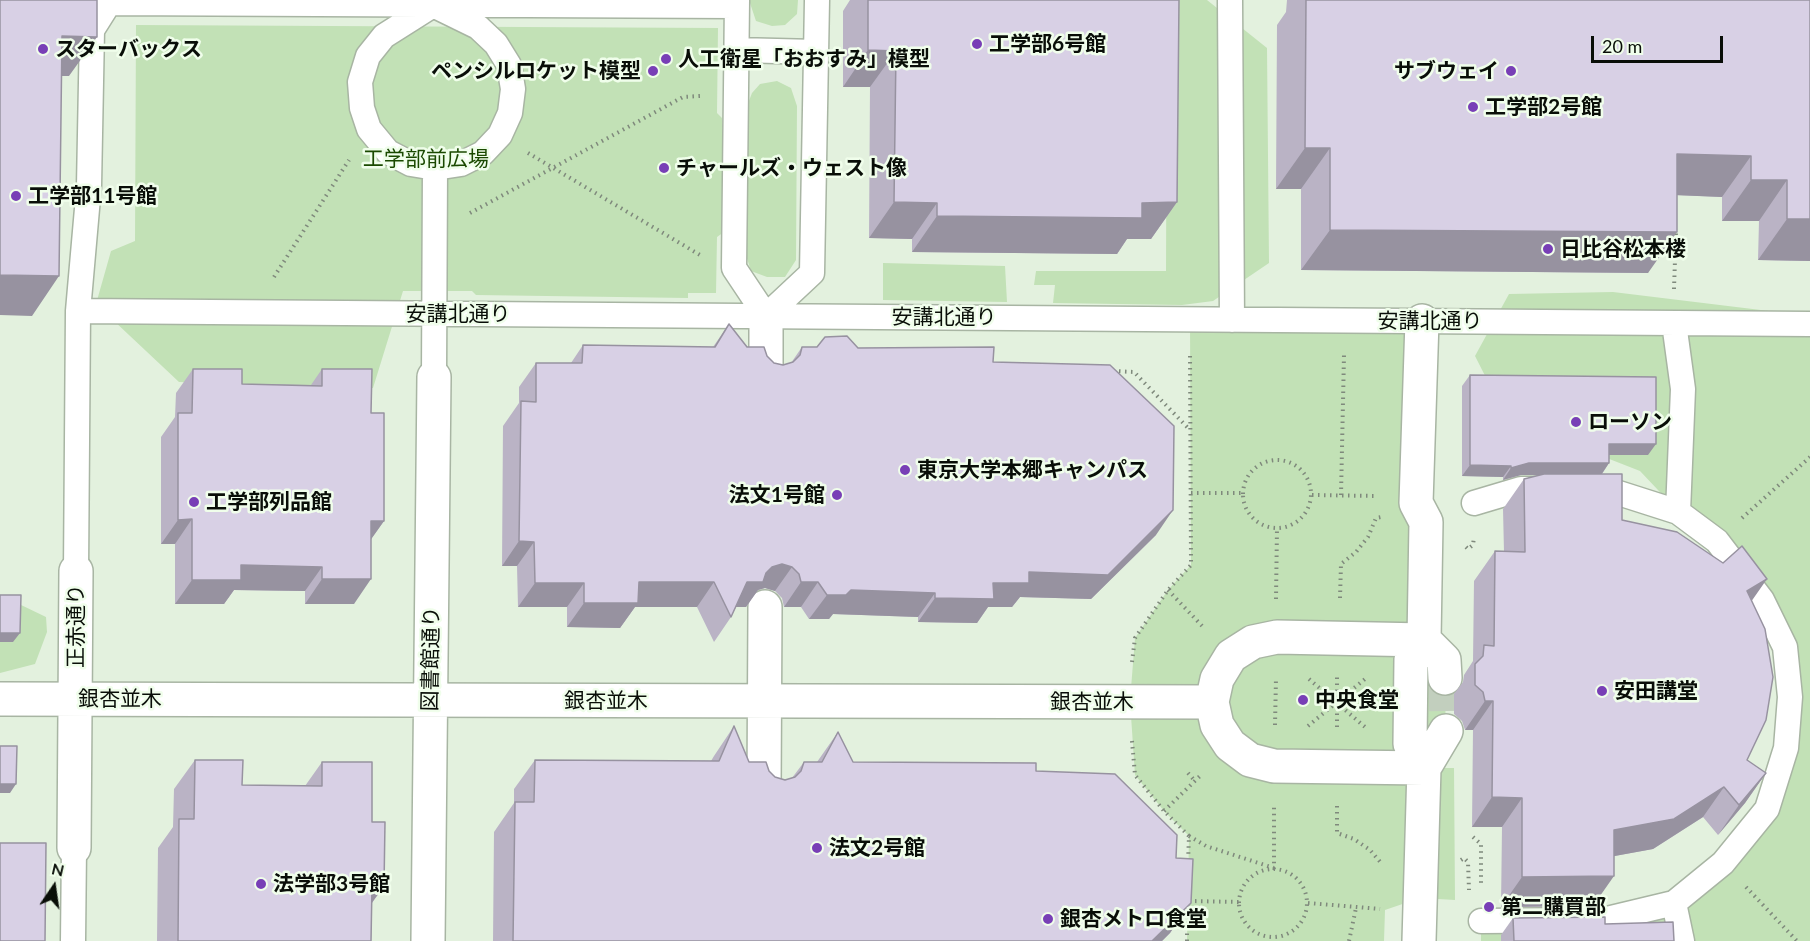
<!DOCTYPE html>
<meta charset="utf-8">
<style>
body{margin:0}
#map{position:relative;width:1810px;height:941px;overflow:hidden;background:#e3f1de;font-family:Lato,sans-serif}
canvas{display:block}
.north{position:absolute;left:24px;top:857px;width:60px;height:60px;-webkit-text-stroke:4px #f0feeb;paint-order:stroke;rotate:13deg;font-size:16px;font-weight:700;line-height:24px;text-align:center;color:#090e08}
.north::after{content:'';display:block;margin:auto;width:21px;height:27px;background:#090e08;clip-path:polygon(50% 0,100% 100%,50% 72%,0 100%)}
.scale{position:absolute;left:1591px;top:36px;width:132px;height:27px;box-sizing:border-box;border:3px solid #090e08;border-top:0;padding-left:8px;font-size:18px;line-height:21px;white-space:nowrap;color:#090e08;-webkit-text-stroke:4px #f0feeb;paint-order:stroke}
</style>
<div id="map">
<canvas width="1810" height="941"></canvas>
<div class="north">N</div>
<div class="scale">20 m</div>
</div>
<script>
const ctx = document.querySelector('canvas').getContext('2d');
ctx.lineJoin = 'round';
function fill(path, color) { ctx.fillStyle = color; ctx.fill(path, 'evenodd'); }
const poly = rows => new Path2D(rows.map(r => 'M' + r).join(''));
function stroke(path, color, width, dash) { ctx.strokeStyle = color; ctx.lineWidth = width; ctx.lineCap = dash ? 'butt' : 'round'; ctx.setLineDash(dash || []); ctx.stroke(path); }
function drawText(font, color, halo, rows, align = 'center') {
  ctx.font = font + ' Lato,"Noto Sans JP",sans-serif'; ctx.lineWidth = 5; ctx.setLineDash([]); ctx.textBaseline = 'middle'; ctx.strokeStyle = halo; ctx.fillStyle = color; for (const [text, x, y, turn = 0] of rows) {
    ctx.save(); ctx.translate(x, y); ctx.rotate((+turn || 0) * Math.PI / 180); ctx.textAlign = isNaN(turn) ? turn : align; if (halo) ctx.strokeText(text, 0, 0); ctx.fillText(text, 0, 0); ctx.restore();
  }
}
const green = poly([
 [749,0,798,0,797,14,785,25,772,26,756,21],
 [1167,0,1207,0,1267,48,1269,263,1213,301,1182,305,1053,303,1055,285,1034,285,1036,271,1166,271],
 [136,25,718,28,717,113,722,118,724,232,717,237,716,293,688,293,688,298,476,295,472,291,403,291,373,388,179,382,96,304,111,251,135,241],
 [777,81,791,88,797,106,796,260,785,277,767,277,751,271,745,252,747,106,752,93,760,84],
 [883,263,1005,266,1007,302,883,300],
 [1613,292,1810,316,1810,941,1481,941,1481,921,1674,903,1767,809,1790,697,1762,600,1640,471,1507,419,1475,356,1509,294],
 [1190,319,1422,321,1424,640,1444,660,1446,731,1425,768,1454,768,1455,900,1420,898,1385,910,1384,941,1187,941,1189,836,1164,811,1135,775,1130,701,1135,638,1168,590,1191,565],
 [0,601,19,604,46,617,47,632,35,664,0,673]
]);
const pedestrianTunnel = poly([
 [1445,678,1446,731]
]);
const path = poly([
 [528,153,700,255],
 [470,213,683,97,700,96],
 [274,277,349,160],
 [1674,289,1676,231],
 [1113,371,1134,372,1189,429],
 '1243 494a34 34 0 1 1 68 0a34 34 0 1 1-68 0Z',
 [1191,493,1243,493],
 [1312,495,1376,496],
 [1341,495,1344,355],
 [1742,518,1810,457],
 [1466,547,1468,549,1473,545,1474,537],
 [1168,590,1205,629],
 [1340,598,1341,564,1356,552,1368,537,1376,518,1381,517],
 [1276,599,1277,528],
 [1132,662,1135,638,1168,590,1191,565,1190,353],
 [1309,679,1365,727],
 [1275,725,1276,678],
 [1308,726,1365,679],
 [1337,727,1337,677],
 [1132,741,1135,775,1164,811,1189,836,1188,863],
 [1188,773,1195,781],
 [1337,806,1337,833,1354,839,1370,850,1382,864],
 [1164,811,1202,774],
 [1189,836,1206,846,1274,868,1274,804],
 [1473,837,1481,844,1481,886],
 [1461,860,1464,858,1468,862,1469,890],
 '1239 903a34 34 0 1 1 68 0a34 34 0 1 1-68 0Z',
 [1746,887,1797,941],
 [1189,901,1239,902],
 [1308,903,1380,909],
 [1187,941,1187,904],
 [1349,941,1356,908]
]);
const service = poly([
 [737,0,734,268,766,316],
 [1230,0,1232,320],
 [109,3,736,6],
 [433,5,478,27,496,44,509,65,513,89,510,113,500,135,483,153,461,164,435,168,411,164,388,152,369,129,362,108,360,82,368,56,384,36,433,5],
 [737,50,816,52],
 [78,311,1810,324],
 [766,316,812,273,817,0],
 [1674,323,1683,389,1678,512],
 [434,377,435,168],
 [1474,503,1521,489,1548,489],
 [76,571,78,311,89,186,92,30,109,3,109,0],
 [1674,903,1682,941],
 [1481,921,1603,920,1674,903,1723,863,1767,809,1786,748,1790,697,1785,647,1762,600,1717,541,1678,512,1606,489,1591,489],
 [73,941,74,848]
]);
const pedestrian = poly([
 [1422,321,1416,503,1426,522,1424,640,1411,659,1410,744,1424,768],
 [766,371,766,316],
 [0,699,1212,702],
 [1424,768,1274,766,1250,760,1230,745,1217,725,1212,702,1217,679,1231,656,1253,642,1277,637,1424,640,1444,660,1445,678],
 [764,791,765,607],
 [74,848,76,571],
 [428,941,434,377],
 [1419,941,1424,768,1446,731]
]);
const wall = poly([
 [850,0,1179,0,1177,202,1151,239,1127,239,1117,254,912,252,912,239,869,238,870,87,843,87,843,11],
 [1287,0,1810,0,1810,261,1758,260,1759,221,1722,221,1722,197,1677,195,1648,273,1301,270,1301,189,1276,189,1277,25,1286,12],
 [729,324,747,347,767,356,774,363,783,365,791,363,802,347,858,348,993,362,1156,535,1091,599,1020,597,1012,607,988,607,977,623,918,622,918,617,833,614,829,619,809,619,801,607,784,607,782,598,775,591,765,588,758,590,746,607,736,607,731,617,714,642,697,607,635,607,620,628,567,627,567,607,518,607,517,566,502,566,503,426,519,403,519,387,536,363,571,363,583,345,713,347],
 [193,369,242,384,311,385,322,369,371,413,384,521,371,539,354,604,305,604,305,591,234,590,224,604,175,604,175,544,161,544,161,437,175,417,176,393],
 [1470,375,1648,455,1609,455,1609,463,1602,474,1622,520,1752,601,1747,760,1766,773,1745,803,1718,835,1703,817,1653,849,1614,856,1593,906,1501,907,1502,827,1472,827,1473,730,1465,730,1462,721,1454,714,1454,694,1463,682,1464,675,1473,661,1474,581,1495,551,1504,552,1503,509,1524,479,1540,475,1521,475,1503,480,1503,477,1462,476,1462,386],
 [734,726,749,762,769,771,775,777,785,780,792,778,804,762,817,762,838,732,853,762,1036,771,1176,858,1191,903,1170,933,1162,941,493,941,494,832,514,803,514,789,535,760,711,761,714,756],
 [195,760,242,785,305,786,322,762,372,822,384,886,372,903,371,941,157,941,158,848,173,827,174,789],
 [1513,918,1605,924,1674,941,1501,941,1501,935]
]);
const shadedWall = poly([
 [62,36,97,37,69,76,34,76],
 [868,50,896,51,870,87,843,87],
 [1305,148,1330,148,1301,189,1276,189],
 [1677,154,1751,156,1722,197,1648,194],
 [1751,180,1787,180,1759,221,1722,221],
 [894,202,937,203,912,239,869,238],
 [1177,202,1151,239,1127,239,1117,254,912,252,937,216,1142,203],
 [1787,219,1810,219,1810,261,1758,260],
 [1330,230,1677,232,1648,273,1301,270],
 [0,275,59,276,32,316,0,315],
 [1609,444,1656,444,1648,455,1601,455],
 [1529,463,1609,463,1601,475,1521,475,1503,480,1511,468],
 [1470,465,1511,466,1503,477,1462,476],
 [1173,510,1156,535,1091,599,1020,597,1012,607,988,607,977,623,918,622,935,598,1029,572],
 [192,519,175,544,161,544,178,520],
 [371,521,384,521,367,545],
 [519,541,534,542,517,566,502,566],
 [782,564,792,567,775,591,765,588,758,590,746,607,730,607,747,582,766,573,772,567],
 [241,565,322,567,305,591,234,590,224,604,175,604,192,580],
 [322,579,371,579,354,604,305,604],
 [1767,579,1746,609,1747,591],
 [639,582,714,582,697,607,635,607,620,628,567,627,584,603],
 [801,582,818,582,801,607,784,607],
 [535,583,584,583,567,607,518,607],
 [851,590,935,593,918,617,833,614,829,619,809,619,827,595],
 [0,633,20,633,13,642,0,642],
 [1485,701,1493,701,1473,730,1465,730],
 [1766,773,1745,803,1718,835,1739,805],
 [0,784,16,784,10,793,0,793],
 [1724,787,1703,817,1653,849,1593,860,1614,830],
 [1492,797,1522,798,1502,827,1472,827],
 [1614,876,1593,906,1501,907,1522,877],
 [372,886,384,886,363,915],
 [1191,903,1170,933,1162,941,1152,941]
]);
const building = poly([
 [0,0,97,0,97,37,62,36,59,276,0,275,0,0],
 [868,0,1179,0,1177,202,1142,203,1142,218,937,216,937,203,894,202,896,51,868,50,868,0],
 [1306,0,1810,0,1810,219,1787,219,1787,180,1751,180,1751,156,1677,154,1677,232,1330,230,1330,148,1305,148,1306,0],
 [729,324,747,347,764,347,767,356,774,363,783,365,793,362,800,355,802,347,817,347,825,337,847,336,858,348,994,347,993,362,1110,365,1174,426,1173,510,1108,575,1029,572,1029,583,993,583,994,599,935,598,935,593,851,590,846,595,827,595,818,582,801,582,799,574,792,567,782,564,772,567,766,573,763,582,747,582,731,617,714,582,639,582,638,603,584,603,584,583,535,583,534,542,519,541,521,401,536,402,536,363,582,363,583,345,715,347,729,324],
 [193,369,242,369,242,384,322,386,322,369,372,369,371,413,384,413,384,521,371,521,371,579,322,579,322,567,241,565,241,580,192,580,192,519,178,520,178,413,192,413,193,369],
 [1470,375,1656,377,1656,444,1609,444,1609,463,1529,463,1511,468,1511,466,1470,465,1470,375],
 [1544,474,1622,474,1622,520,1677,532,1723,563,1742,546,1767,579,1747,591,1765,629,1773,677,1766,720,1747,760,1766,773,1739,805,1724,787,1674,819,1614,830,1614,876,1522,877,1522,798,1492,797,1493,701,1485,701,1483,692,1475,685,1475,664,1483,656,1484,645,1494,646,1495,551,1525,552,1524,479,1544,474],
 [0,595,21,595,20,633,0,633,0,595],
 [734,726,749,762,766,762,769,771,775,777,785,780,795,777,801,771,804,762,822,762,838,732,853,762,1036,763,1036,771,1115,774,1177,835,1176,858,1193,859,1191,903,1152,941,513,941,515,802,534,802,535,760,719,761,734,726],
 [0,746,17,746,16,784,0,784,0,746],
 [195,760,243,760,242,785,322,786,322,762,372,762,372,822,385,822,384,886,372,886,371,941,178,941,179,819,194,819,195,760],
 [0,843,46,843,45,941,0,941,0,843],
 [1605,917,1605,924,1673,922,1674,941,1514,941,1513,918,1605,917]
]);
const markers = [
 [977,44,6,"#783fb6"],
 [43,49,6,"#783fb6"],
 [666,59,6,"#783fb6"],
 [653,71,6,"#783fb6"],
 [1511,71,6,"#783fb6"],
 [1473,107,6,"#783fb6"],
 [664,168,6,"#783fb6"],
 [16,196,6,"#783fb6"],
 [1548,249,6,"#783fb6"],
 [1576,422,6,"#783fb6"],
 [905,470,6,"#783fb6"],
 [837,495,6,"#783fb6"],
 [194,502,6,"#783fb6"],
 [1602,691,6,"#783fb6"],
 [1303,700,6,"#783fb6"],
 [817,848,6,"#783fb6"],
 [261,884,6,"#783fb6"],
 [1489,907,6,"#783fb6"],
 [1048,919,6,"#783fb6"]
];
const poiNames = [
 ["工学部6号館",989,44],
 ["スターバックス",55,49],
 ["人工衛星「おおすみ」模型",678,59],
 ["ペンシルロケット模型",641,71,"right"],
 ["サブウェイ",1499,71,"right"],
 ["工学部2号館",1485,107],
 ["チャールズ・ウェスト像",676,168],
 ["工学部11号館",28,196],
 ["日比谷松本楼",1560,249],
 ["ローソン",1588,422],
 ["東京大学本郷キャンパス",917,470],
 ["法文1号館",825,495,"right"],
 ["工学部列品館",206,502],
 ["安田講堂",1614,691],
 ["中央食堂",1315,700],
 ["法文2号館",829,848],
 ["法学部3号館",273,884],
 ["第二購買部",1501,907],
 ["銀杏メトロ食堂",1060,919]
];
const parkNames = [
 ["工学部前広場",426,159]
];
const streetNames = [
 ["安講北通り",458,314],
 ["安講北通り",944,317],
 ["安講北通り",1430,321],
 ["正赤通り",76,626,-90],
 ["図書館通り",431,659,-89],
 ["銀杏並木",120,699],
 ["銀杏並木",606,701],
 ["銀杏並木",1092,702]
];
fill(green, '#c2e1b6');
stroke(pedestrianTunnel, '#c2cfbe', 33, [33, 16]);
stroke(service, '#a8b5a3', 27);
stroke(pedestrian, '#a8b5a3', 36);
stroke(path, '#7f897c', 4, [1.5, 4.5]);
stroke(service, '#fff', 24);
stroke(pedestrian, '#fff', 33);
fill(wall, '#bab3c5');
fill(shadedWall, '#9792a0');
fill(building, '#d8d0e5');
stroke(building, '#9792a0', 1.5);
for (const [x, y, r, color] of markers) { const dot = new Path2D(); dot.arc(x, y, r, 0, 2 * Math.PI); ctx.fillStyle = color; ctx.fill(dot); stroke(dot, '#f0feeb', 2); }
drawText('bold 21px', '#090e08', '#f0feeb', poiNames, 'left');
drawText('21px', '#1a4900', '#f0feeb', parkNames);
drawText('21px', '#090e08', '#f0feeb', streetNames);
</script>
